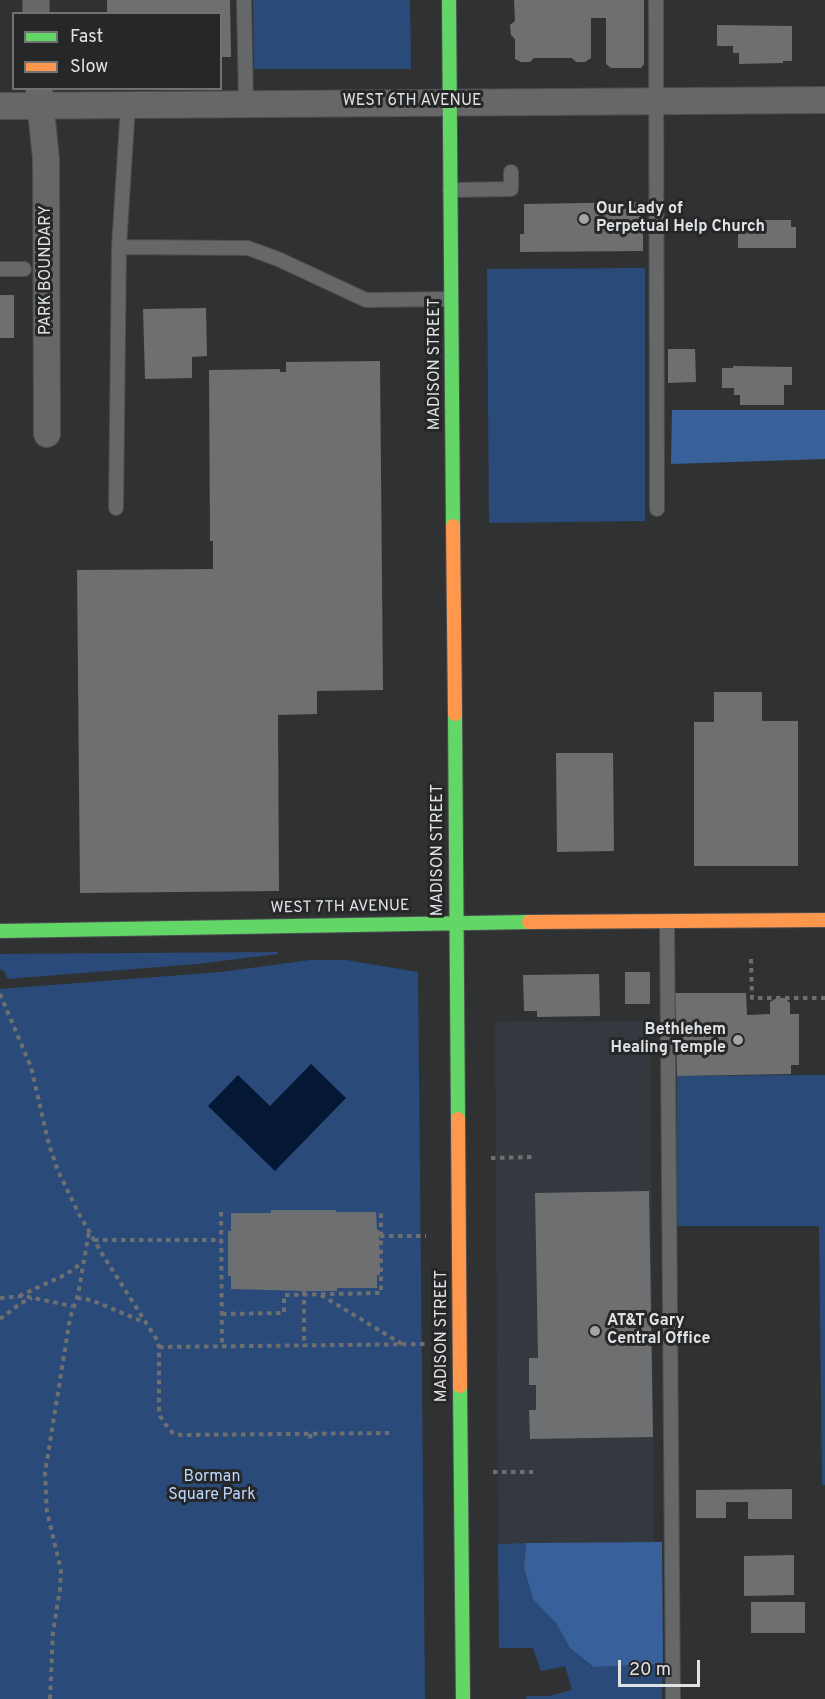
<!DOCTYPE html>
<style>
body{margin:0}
#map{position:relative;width:825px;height:1699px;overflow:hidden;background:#303132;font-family:Overpass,sans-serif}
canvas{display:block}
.legend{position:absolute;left:12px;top:12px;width:210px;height:78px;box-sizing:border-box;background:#252729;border:2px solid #707274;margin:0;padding:8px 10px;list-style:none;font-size:18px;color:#e0e2e4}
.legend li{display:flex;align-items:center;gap:12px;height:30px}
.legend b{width:30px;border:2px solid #707274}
.scale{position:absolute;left:618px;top:1660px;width:82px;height:27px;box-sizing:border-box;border:3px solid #e0e2e4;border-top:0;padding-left:8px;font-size:18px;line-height:21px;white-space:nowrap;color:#e0e2e4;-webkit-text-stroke:4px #252729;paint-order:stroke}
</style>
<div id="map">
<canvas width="825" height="1699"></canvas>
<ul class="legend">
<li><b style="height:8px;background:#63d668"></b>Fast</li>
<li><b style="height:8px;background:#ff974d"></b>Slow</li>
</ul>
<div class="scale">20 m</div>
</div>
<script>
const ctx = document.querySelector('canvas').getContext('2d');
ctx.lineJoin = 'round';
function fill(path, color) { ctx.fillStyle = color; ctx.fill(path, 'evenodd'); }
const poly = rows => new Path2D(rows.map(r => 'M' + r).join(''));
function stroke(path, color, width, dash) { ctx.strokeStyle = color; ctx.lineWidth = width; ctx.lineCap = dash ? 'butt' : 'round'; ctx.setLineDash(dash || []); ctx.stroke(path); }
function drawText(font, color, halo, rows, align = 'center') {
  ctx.font = font + ' Overpass,sans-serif'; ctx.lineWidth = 6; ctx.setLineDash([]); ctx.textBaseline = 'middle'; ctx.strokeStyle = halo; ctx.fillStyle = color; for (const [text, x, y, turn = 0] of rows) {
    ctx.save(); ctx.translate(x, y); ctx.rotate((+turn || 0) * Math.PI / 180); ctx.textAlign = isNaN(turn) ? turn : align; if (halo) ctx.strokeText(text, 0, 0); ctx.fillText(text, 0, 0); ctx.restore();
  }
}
const built = poly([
 [650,1021,654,1542,498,1544,495,1022]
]);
const green = poly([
 [253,0,410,0,411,69,254,69],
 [645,268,645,521,489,523,487,269],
 [278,952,278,954,197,964,7,979,5,972,0,969,0,954],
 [310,960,346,960,418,972,425,1699,0,1699,0,989,221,972],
 [825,1075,825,1485,822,1485,819,1226,677,1226,677,1076],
 [526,1543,524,1568,533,1598,556,1623,570,1648,592,1667,663,1664,662,1699,526,1699,527,1696,549,1696,572,1690,565,1666,541,1671,533,1648,499,1648,498,1544]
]);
const forest = poly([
 [672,410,825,410,825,459,671,464],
 [662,1542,663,1664,593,1667,570,1648,556,1623,533,1599,524,1568,526,1543]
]);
const water = poly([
 [311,1064,346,1098,275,1171,208,1106,238,1075,270,1106]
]);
const building = poly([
 [107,0,230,0,231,57,220,57,220,14,107,14],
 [514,0,644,0,644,64,641,68,611,68,606,64,606,18,591,18,591,58,585,62,576,62,572,58,534,58,530,62,521,62,515,59,515,39,511,35,510,25,515,21],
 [717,25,792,26,792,61,783,61,783,63,739,64,739,53,733,53,733,46,717,46],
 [643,202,643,251,520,252,520,234,524,234,524,204],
 [738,220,791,220,791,227,796,227,796,248,738,248],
 [0,295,14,295,14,338,0,338],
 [206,308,207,356,192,357,192,378,145,379,143,309],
 [668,349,695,349,696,382,668,383],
 [380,361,383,690,317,691,317,714,278,715,279,891,80,893,77,570,213,569,213,541,210,541,209,370,280,369,280,372,286,372,286,362],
 [733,366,792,367,792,385,784,385,784,405,740,405,740,395,734,395,734,388,722,388,722,368,733,368],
 [714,692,762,692,762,721,798,721,798,866,694,866,694,722,714,722],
 [556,753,613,753,614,851,557,852],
 [625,972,650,972,650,1004,625,1004],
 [599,974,600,1016,537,1017,537,1011,524,1011,523,975],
 [675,993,746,993,747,1015,770,1014,770,1002,777,998,784,998,790,1003,790,1014,799,1014,799,1065,791,1065,791,1074,677,1076],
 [649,1191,653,1437,530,1439,529,1410,536,1410,536,1385,529,1385,529,1358,538,1358,535,1193],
 [271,1210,336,1210,336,1212,376,1212,377,1230,379,1230,380,1275,377,1275,377,1288,337,1288,337,1291,304,1291,231,1289,231,1276,228,1276,228,1231,231,1231,231,1213,271,1213],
 [792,1489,792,1519,748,1519,748,1502,726,1502,726,1518,696,1518,696,1490],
 [794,1555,794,1595,744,1596,744,1556],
 [751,1602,805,1602,805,1633,751,1633]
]);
const path = poly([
 [751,959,752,998,825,998],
 [0,994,31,1067,49,1145,58,1171,79,1214,101,1252,157,1340,159,1347,159,1408,160,1416,168,1428,173,1433,181,1435,389,1433],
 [491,1158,535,1157],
 [221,1212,222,1346],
 [380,1236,426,1236],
 [94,1240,221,1240],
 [304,1291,304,1346],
 [321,1295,402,1344],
 [19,1296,67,1274,84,1261],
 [0,1298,24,1296,72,1306],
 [77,1298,91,1300,146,1323],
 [222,1314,284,1313,284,1295,381,1293,381,1209],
 [0,1319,21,1303,32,1298],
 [159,1347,428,1344],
 [310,1434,311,1443],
 [493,1472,533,1472],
 [50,1699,53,1632,60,1589,61,1570,47,1512,45,1473,70,1318,78,1295,89,1232]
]);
const lane = poly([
 [244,0,246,104],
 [656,0,657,509],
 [450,190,511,189,511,172],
 [119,247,128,105],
 [0,269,24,269],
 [116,508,119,247,248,248,278,259,366,300,451,299],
 [667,921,673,1699]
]);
const street = poly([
 [36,0,36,14],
 [39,90,46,159,47,434],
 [0,106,825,100]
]);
const fast = poly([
 [449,0,453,526],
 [455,714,458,1119],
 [0,931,529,922],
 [460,1386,463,1699]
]);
const slow = poly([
 [453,526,455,714],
 [529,922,825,920],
 [458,1119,460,1386]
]);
const markers = [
 [584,219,6,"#a2a4a6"],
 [738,1040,6,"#a2a4a6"],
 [595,1331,6,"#a2a4a6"]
];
const streetNames = [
 ["WEST 6TH AVENUE",412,102],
 ["PARK BOUNDARY",47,270,-90],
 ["MADISON STREET",436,364,-90],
 ["MADISON STREET",439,850,-90],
 ["WEST 7TH AVENUE",340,908,-1],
 ["MADISON STREET",443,1336,-90]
];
const poiNames = [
 ["Our Lady of",596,210],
 ["Perpetual Help Church",596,228],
 ["Bethlehem",726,1031,"right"],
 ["Healing Temple",726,1049,"right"],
 ["AT&T Gary",607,1322],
 ["Central Office",607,1340]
];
const parkNames = [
 ["Borman",212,1478],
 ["Square Park",212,1496]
];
fill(built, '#34393f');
fill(green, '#2a4b7a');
fill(forest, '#38619c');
fill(water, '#041735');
fill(building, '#6e6f70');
stroke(lane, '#4d4e4f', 16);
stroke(street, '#4d4e4f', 28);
stroke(fast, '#4d4e4f', 16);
stroke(slow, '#4d4e4f', 16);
stroke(path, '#6e6f70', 4, [4.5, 4.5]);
stroke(lane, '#666768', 14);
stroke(street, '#666768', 26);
stroke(fast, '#63d668', 14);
stroke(slow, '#ff974d', 14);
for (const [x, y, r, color] of markers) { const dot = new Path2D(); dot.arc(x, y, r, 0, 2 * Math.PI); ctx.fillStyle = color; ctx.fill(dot); stroke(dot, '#252729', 2); }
drawText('16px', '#e0e2e4', '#252729', streetNames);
drawText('bold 16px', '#e0e2e4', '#252729', poiNames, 'left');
drawText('16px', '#bdd7fd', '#252729', parkNames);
</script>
